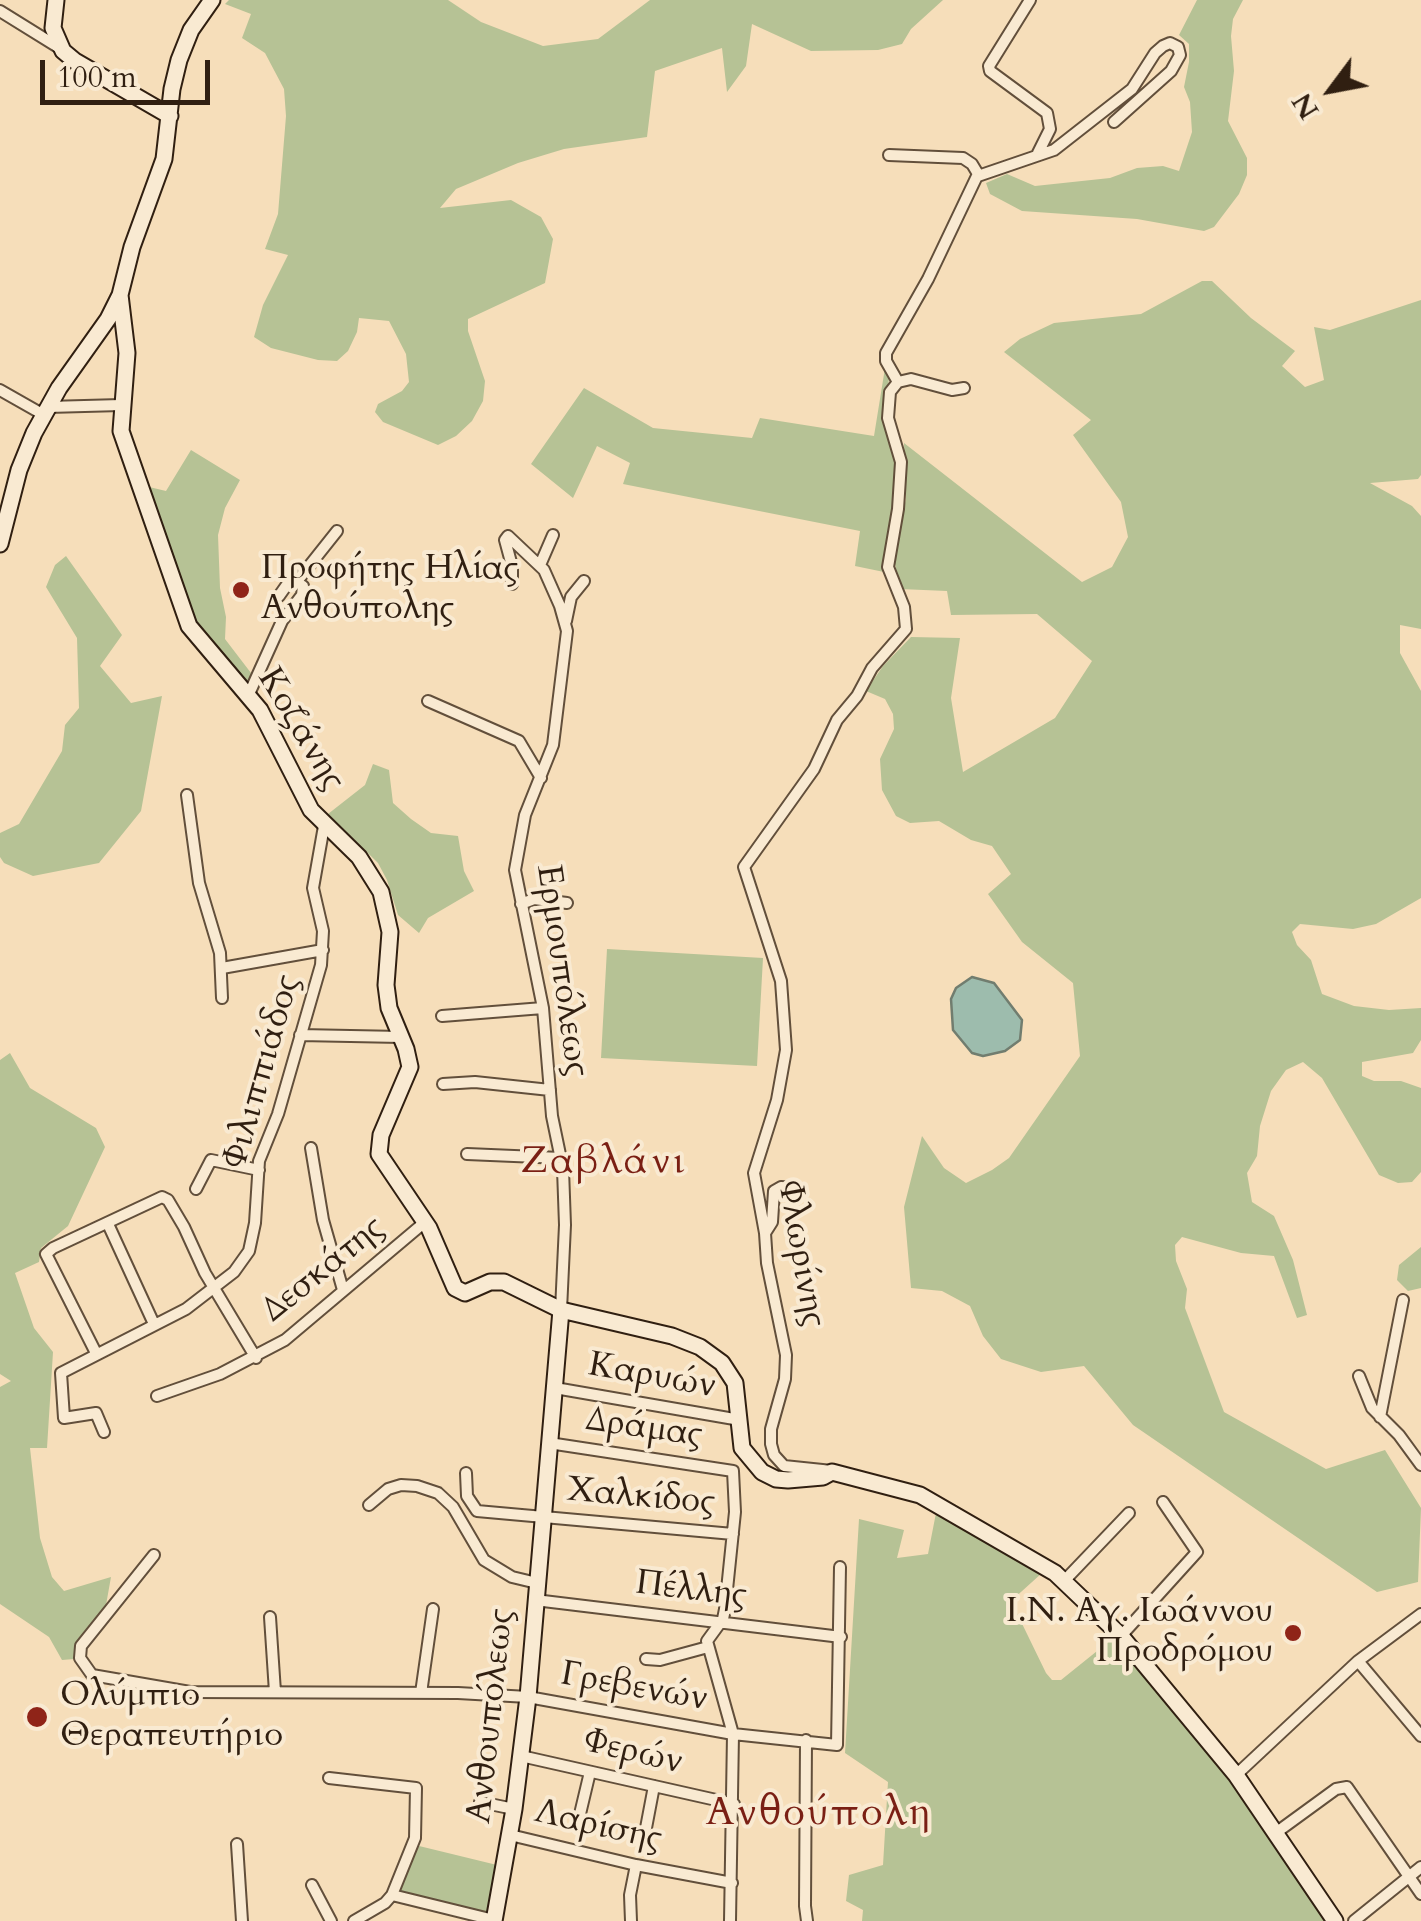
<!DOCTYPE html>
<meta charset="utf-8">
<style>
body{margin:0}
#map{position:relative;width:1421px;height:1921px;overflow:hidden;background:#f6deba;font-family:Cardo,serif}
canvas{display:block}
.north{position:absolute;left:1281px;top:40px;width:100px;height:100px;-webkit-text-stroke:8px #f9ead2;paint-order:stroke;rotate:238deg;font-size:28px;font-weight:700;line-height:40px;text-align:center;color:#301f11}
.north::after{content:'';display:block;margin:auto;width:35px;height:45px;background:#301f11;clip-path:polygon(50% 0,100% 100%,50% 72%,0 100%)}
.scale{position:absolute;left:40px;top:60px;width:170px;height:45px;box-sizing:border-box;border:5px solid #301f11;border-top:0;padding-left:12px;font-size:30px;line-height:35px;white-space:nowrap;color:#301f11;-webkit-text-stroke:8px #f9ead2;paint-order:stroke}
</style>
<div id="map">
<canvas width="1421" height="1921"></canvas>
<div class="north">N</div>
<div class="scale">100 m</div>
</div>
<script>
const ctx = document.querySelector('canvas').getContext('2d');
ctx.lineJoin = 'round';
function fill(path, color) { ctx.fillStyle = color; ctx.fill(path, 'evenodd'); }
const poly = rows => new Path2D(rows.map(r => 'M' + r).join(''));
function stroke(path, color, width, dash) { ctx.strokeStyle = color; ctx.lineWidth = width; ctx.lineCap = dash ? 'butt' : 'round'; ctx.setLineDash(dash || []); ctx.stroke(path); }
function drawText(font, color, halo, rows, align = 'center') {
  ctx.font = font + ' Cardo,serif'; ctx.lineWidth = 8; ctx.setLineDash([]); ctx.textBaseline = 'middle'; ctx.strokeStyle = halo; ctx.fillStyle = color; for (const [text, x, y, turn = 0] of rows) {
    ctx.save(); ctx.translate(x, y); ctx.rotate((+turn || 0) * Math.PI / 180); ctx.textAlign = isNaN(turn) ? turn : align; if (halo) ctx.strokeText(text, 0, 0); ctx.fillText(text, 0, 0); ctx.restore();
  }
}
const green = poly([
 [229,0,448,0,481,22,543,46,598,39,650,0,943,0,911,29,902,44,878,50,811,51,752,24,746,66,727,92,722,48,655,71,647,137,564,149,518,163,456,189,440,208,511,200,541,217,553,239,545,283,468,319,468,331,485,381,483,401,472,421,456,436,438,445,383,422,375,412,378,404,402,391,409,382,406,354,389,321,359,318,357,332,348,351,337,361,318,360,271,348,254,337,263,305,288,255,265,249,278,214,286,116,284,89,265,53,242,38,251,14,225,4],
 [1197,0,1243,0,1233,19,1231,36,1234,71,1228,121,1247,158,1247,175,1239,194,1214,227,1204,231,1137,219,1022,211,990,194,986,183,1007,174,1035,186,1110,178,1137,168,1163,166,1179,171,1192,132,1190,102,1184,87,1189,62,1189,44,1179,35],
 [1202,281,1212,281,1251,318,1295,351,1282,366,1305,387,1324,380,1314,327,1330,330,1421,300,1421,475,1418,479,1370,483,1412,506,1421,516,1421,629,1400,625,1400,653,1421,691,1421,898,1376,924,1353,929,1300,924,1292,932,1297,945,1311,960,1322,994,1354,1006,1389,1010,1421,1008,1421,1040,1413,1053,1362,1062,1362,1076,1374,1081,1401,1081,1421,1088,1421,1172,1412,1182,1398,1183,1379,1175,1322,1078,1303,1062,1286,1070,1271,1091,1260,1126,1257,1156,1247,1173,1252,1202,1274,1216,1293,1260,1307,1315,1297,1318,1274,1256,1241,1253,1182,1237,1175,1245,1176,1261,1187,1289,1185,1308,1224,1412,1326,1469,1385,1450,1421,1508,1418,1582,1377,1592,1133,1425,1084,1366,1041,1372,1001,1359,983,1336,970,1306,942,1291,911,1288,904,1207,922,1136,944,1168,966,1183,992,1170,1009,1158,1080,1056,1073,983,1022,942,988,894,1011,874,992,846,971,840,939,821,910,823,896,816,882,790,880,759,894,729,893,714,885,699,866,691,883,666,911,637,960,638,951,698,963,772,1055,718,1092,661,1037,614,951,615,947,591,900,589,893,554,906,499,904,443,1082,582,1112,567,1128,537,1121,502,1073,435,1091,420,1004,352,1020,339,1054,323,1141,314],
 [885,368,889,379,884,410,896,447,896,497,884,572,855,566,860,531,623,484,630,463,597,446,573,498,531,464,584,388,653,428,752,438,760,418,874,436],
 [191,450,240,480,225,508,218,535,220,588,226,617,225,639,251,673,248,682,203,638,190,621,145,486,166,491],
 [66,556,122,635,100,666,131,703,162,696,141,811,99,863,33,876,4,863,0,857,0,833,19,824,62,751,65,725,79,708,77,638,46,587,55,565],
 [373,764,389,770,393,803,411,819,431,833,458,836,464,871,474,891,428,918,419,933,398,915,387,880,378,863,328,814,365,785],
 [607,949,763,958,757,1066,601,1058],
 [10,1053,30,1088,96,1128,105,1147,68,1226,41,1248,39,1262,15,1273,34,1328,53,1352,47,1448,30,1448,40,1538,52,1577,64,1591,111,1577,106,1605,76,1644,74,1659,62,1660,49,1637,0,1604,0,1387,11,1381,0,1374,0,1060],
 [1421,1247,1421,1288,1408,1291,1397,1280,1399,1265],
 [936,1513,1042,1573,1011,1601,1046,1673,1052,1680,1061,1680,1112,1639,1238,1788,1325,1921,862,1921,863,1910,846,1901,849,1875,883,1865,888,1782,845,1753,859,1519,904,1530,897,1558,928,1554],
 [415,1845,497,1865,488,1915,398,1893]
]);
const water = poly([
 [972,977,994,983,1022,1020,1020,1040,1005,1051,983,1056,972,1053,953,1030,951,999,956,988,972,977]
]);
const street = poly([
 [1030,0,989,66,990,71,1047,113,1050,129,1038,153],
 [0,11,58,47],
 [889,155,963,158,972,164,978,174,928,279,886,353,886,361,898,382],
 [978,176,1054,150,1132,89,1155,53,1163,46,1170,43,1178,47,1180,55,1171,71,1114,122],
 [0,390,44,415],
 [48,407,121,405],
 [540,565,553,535],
 [298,580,337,531],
 [512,584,512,566,505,540,508,536,544,570,560,606,567,631,553,745,525,815,515,870,543,1008,552,1116,563,1169,565,1225,561,1310],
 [566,621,571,597,584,581],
 [249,694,282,621,302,595,303,586,291,579,279,596],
 [428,701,519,741,541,778],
 [187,795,199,883,220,953,222,998],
 [521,904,534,899,567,903],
 [222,968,323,950],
 [442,1016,543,1008],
 [300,1035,401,1037],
 [443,1084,475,1082,550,1090],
 [311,1148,323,1220,343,1290],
 [467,1154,561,1158],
 [196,1189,211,1160,259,1170],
 [108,1224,154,1324],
 [765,1233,772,1222,774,1191,781,1187,794,1188],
 [96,1353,46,1254,53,1248,162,1197,168,1200,184,1227,205,1273,256,1358],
 [1359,1376,1372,1408,1399,1435,1421,1465],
 [555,1388,740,1420],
 [157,1396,220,1374,285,1340,425,1222],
 [1380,1417,1403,1300],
 [104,1432,96,1413,64,1418,61,1373,186,1309,234,1272,249,1251,255,1223,259,1161,278,1114,321,965,323,931,313,888,324,826],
 [549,1443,733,1471,735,1512,725,1609,723,1619,707,1641,733,1734,730,1921],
 [832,1471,784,1466,774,1455,771,1444,771,1429,785,1379,786,1355,767,1263,765,1233,754,1173,777,1100,786,1050,781,981,744,867,814,769,837,720,857,696,872,668,906,629,904,607,888,567,898,509,901,462,888,418,890,392,898,382,911,379,952,390,964,388],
 [466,1473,467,1496,477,1511,733,1534],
 [369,1505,388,1489,401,1485,417,1486,438,1493,453,1507,484,1560,512,1577,537,1583],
 [154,1555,81,1646,80,1658,92,1675,190,1692,458,1693,528,1697,733,1734,837,1745,840,1567],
 [1065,1580,1129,1513],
 [535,1600,841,1637],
 [270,1617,275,1692],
 [1121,1636,1197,1552,1163,1502],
 [646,1659,660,1660,708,1647],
 [1358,1661,1421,1736],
 [421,1693,433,1609],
 [806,1740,805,1906,807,1921],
 [521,1756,734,1804],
 [1236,1775,1358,1661,1421,1614],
 [329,1778,416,1788,415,1838,392,1895,385,1903,354,1921],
 [480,1802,514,1809],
 [580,1814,590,1772],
 [646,1828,654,1786],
 [1277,1832,1336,1789,1347,1787,1421,1894],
 [510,1835,636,1865,732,1883],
 [237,1844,242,1921],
 [312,1885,331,1921],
 [392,1895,494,1920],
 [631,1921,630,1895,636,1865],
 [1354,1921,1421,1867]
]);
const secondary = poly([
 [56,0,53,28,63,51,75,61,170,116],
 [212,0,191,30,179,60,172,89,164,159,132,247,120,295,127,353,121,431,189,626,260,710,311,810,359,857,381,892,390,932,386,985,389,1008,406,1049,410,1067,381,1135,379,1154,429,1228,455,1288,465,1293,490,1282,504,1282,561,1310,672,1336,700,1347,722,1363,735,1383,742,1448,762,1472,776,1479,788,1480,823,1477,832,1472,920,1495,1055,1573,1121,1636,1236,1775,1335,1921],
 [0,544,19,470,34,433,59,388,108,319,120,295],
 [494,1921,514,1809,528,1697,561,1310]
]);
const markers = [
 [241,590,10,"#8f2418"],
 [1293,1633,10,"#8f2418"],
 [37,1717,12,"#8f2418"]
];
const poiNames = [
 ["Προφήτης Ηλίας",261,570],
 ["Ανθούπολης",261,610],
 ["Ι.Ν. Αγ. Ιωάννου",1273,1613,"right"],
 ["Προδρόμου",1273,1653,"right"],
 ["Ολύμπιο",60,1697],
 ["Θεραπευτήριο",60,1737]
];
const streetNames = [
 ["Κοζάνης",300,730,59],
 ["Ερμουπόλεως",561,971,82],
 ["Φιλιππιάδος",263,1072,-74],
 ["Φλωρίνης",800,1254,80],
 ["Δεσκάτης",324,1270,-39],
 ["Καρυών",652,1377,10],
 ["Δράμας",644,1429,8],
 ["Χαλκίδος",641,1498,5],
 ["Πέλλης",691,1591,7],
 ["Γρεβενών",634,1688,10],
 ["Ανθουπόλεως",492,1716,-84],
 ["Φερών",633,1753,13],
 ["Λαρίσης",598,1827,13]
];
const neighbourhoodNames = [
 ["Ζαβλάνι",604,1163]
];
const quarterNames = [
 ["Ανθούπολη",819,1815]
];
fill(green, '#b6c295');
fill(water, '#9dbcad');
stroke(water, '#717d6f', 2.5);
stroke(street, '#624f3b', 14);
stroke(secondary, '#301f11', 19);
stroke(street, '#f9ead2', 10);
stroke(secondary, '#f9ead2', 15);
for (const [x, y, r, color] of markers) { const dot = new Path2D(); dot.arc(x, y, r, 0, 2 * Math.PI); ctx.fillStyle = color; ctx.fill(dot); stroke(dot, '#f9ead2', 4); }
drawText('35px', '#301f11', '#f9ead2', poiNames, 'left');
drawText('35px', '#301f11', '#f9ead2', streetNames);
ctx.letterSpacing = '2.5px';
drawText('38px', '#7a1f14', '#f9ead2', neighbourhoodNames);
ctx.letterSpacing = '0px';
ctx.letterSpacing = '2.5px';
drawText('40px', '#7a1f14', '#f9ead2', quarterNames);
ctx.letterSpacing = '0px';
</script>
